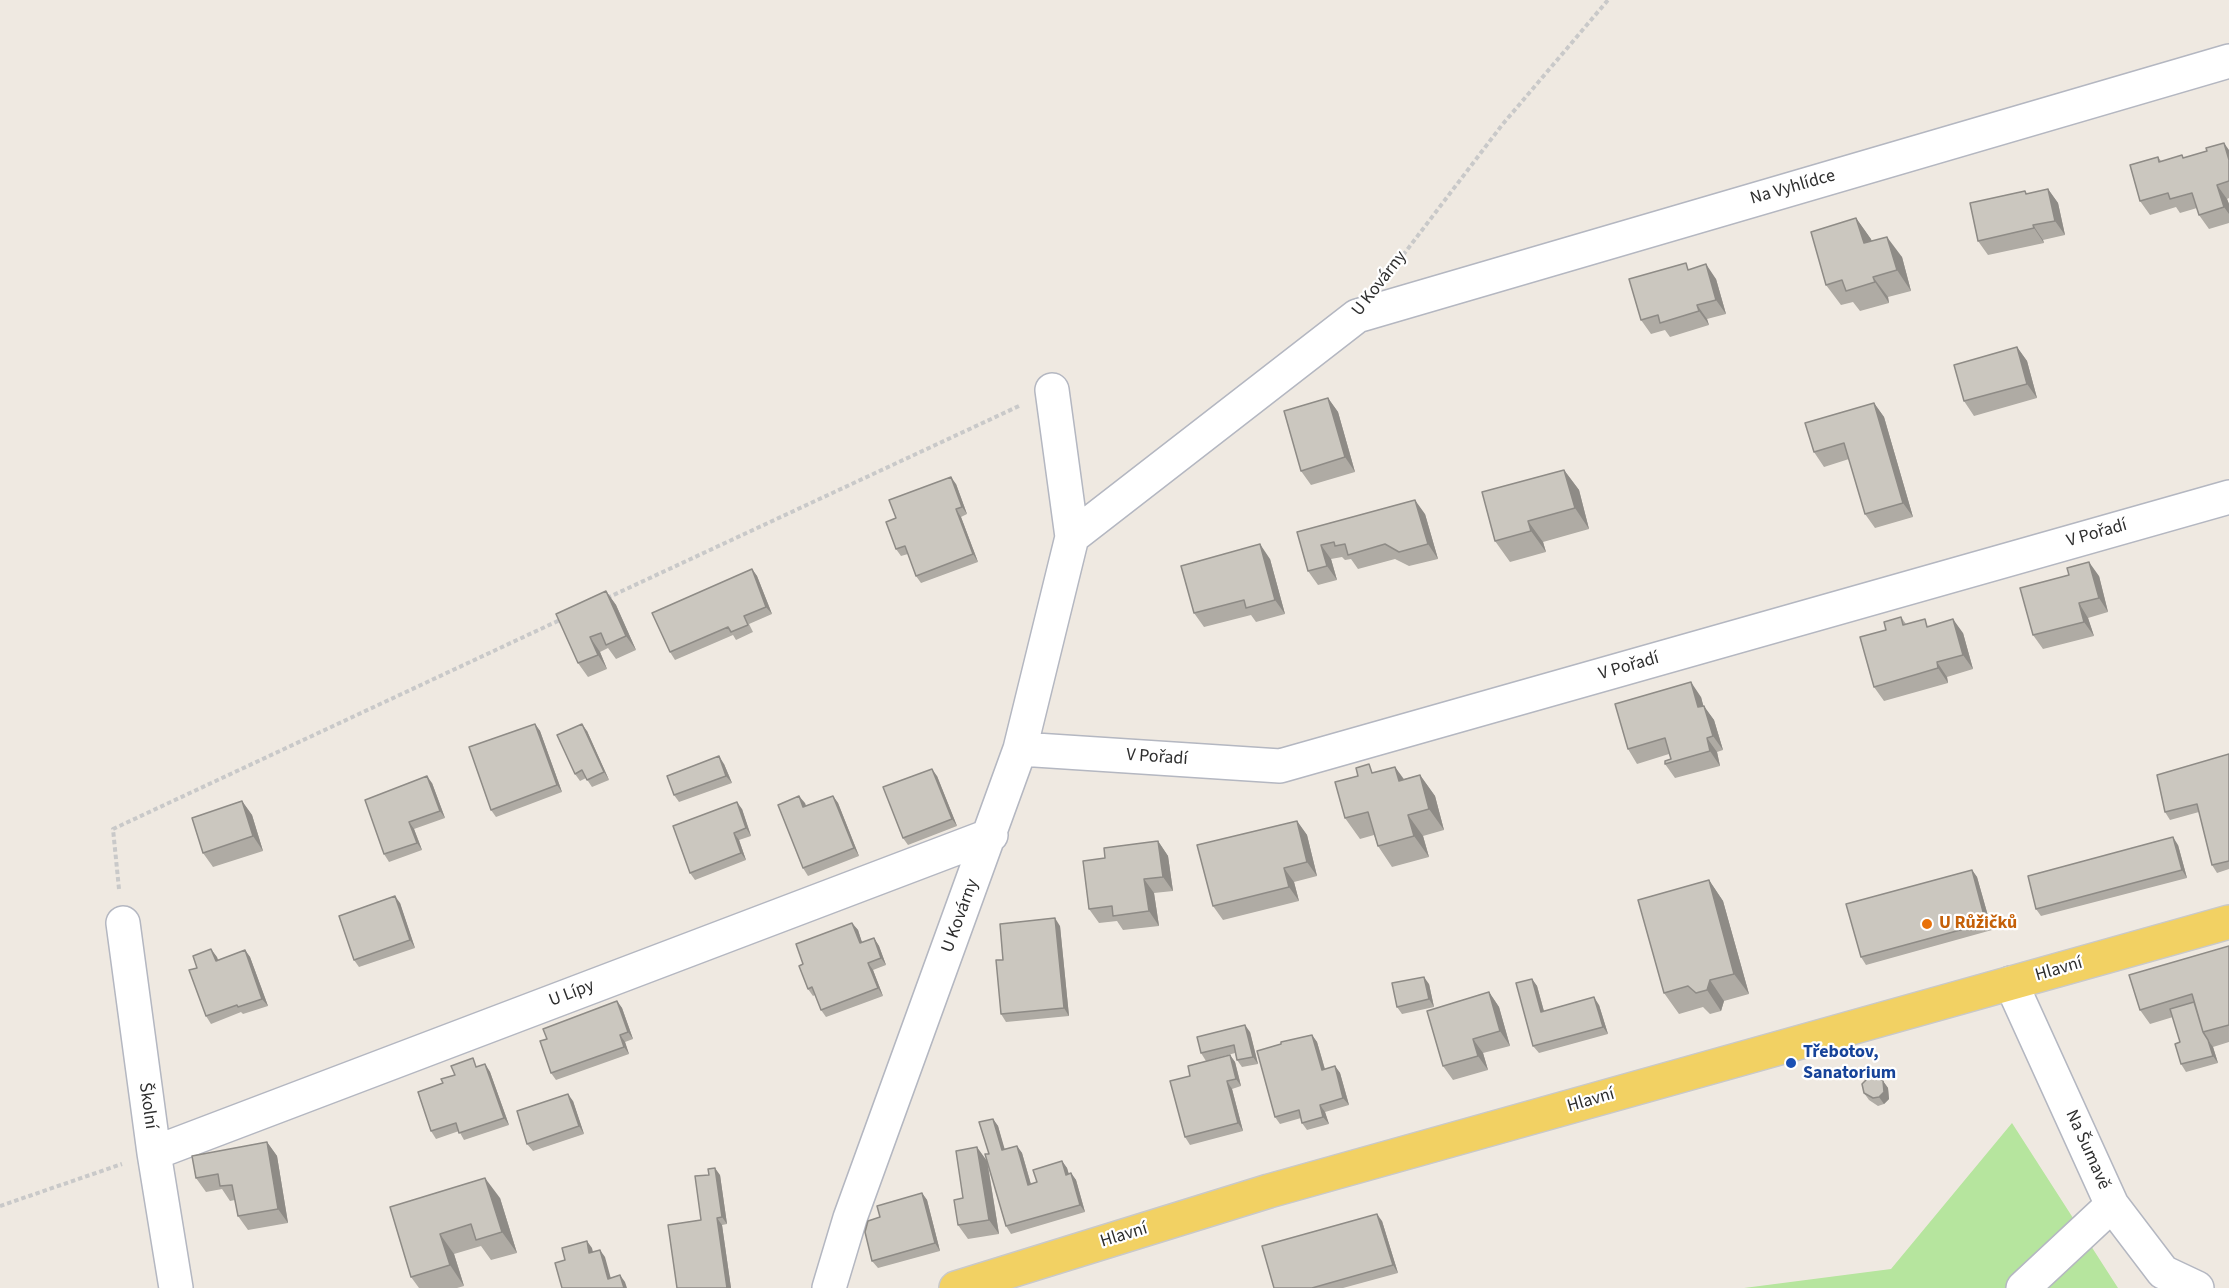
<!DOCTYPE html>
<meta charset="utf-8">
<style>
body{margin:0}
canvas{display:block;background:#efe9e1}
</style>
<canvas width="2229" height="1288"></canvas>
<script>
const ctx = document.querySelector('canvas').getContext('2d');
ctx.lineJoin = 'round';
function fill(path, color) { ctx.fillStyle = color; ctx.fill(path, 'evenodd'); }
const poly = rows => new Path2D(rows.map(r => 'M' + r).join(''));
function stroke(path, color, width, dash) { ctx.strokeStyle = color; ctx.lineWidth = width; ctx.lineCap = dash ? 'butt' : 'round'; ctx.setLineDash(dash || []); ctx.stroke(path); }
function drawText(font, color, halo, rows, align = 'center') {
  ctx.font = font + ' "Source Sans 3",sans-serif'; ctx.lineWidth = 4.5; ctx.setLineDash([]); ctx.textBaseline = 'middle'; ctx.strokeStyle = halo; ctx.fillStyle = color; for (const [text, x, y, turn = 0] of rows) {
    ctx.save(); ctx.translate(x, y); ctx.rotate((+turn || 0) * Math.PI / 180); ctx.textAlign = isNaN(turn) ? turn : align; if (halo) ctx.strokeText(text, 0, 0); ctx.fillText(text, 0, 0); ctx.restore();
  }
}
const green = poly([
 [2012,1123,2118,1288,1744,1288,1891,1269]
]);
const path = poly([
 [1394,267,1502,125,1608,0],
 [607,598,1019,406],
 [119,889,113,829,562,619],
 [0,1206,122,1164]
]);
const minor = poly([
 [1072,537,1357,316,2229,61],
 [1020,749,1280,766,2229,497],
 [123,923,154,1153,176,1288],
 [2011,983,2112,1205,2163,1272,2197,1288],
 [154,1153,991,835],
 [829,1288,850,1218,1020,749,1072,537,1052,390],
 [2023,1288,2112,1205]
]);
const major = poly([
 [956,1288,1269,1191,2229,922]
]);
const wall = poly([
 [2229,150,2229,198,2227,199,2229,204,2229,223,2209,229,2199,215,2197,208,2180,213,2176,207,2150,215,2140,201,2158,157,2161,161],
 [2048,189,2058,203,2065,235,2043,240,2044,243,1988,255,1978,241,2025,191,2027,194],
 [1856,218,1872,241,1902,257,1911,291,1888,297,1889,303,1860,311,1853,302,1841,305,1826,285],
 [1690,269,1716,279,1726,314,1707,319,1709,325,1670,337,1665,330,1651,334,1641,320],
 [2017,347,2027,361,2037,398,1974,416,1964,401],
 [1328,398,1338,412,1355,472,1311,485,1301,471],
 [1874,403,1884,417,1913,517,1875,528,1865,514,1849,459,1824,467,1814,452],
 [1564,470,1579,490,1589,529,1543,542,1546,552,1510,562,1495,541],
 [956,484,967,514,961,517,978,562,921,583,916,576,908,554,901,556,896,549,896,518],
 [1425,514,1438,559,1409,566,1395,559,1358,569,1351,559,1345,560,1342,557,1331,559,1337,580,1318,585,1308,571,1297,532],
 [1270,559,1285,614,1256,622,1251,615,1204,627,1194,613],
 [752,569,757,576,772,614,749,624,753,632,736,640,733,635,675,660,670,652],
 [2099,576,2108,612,2088,618,2094,636,2043,649,2033,635],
 [606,591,616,605,636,650,616,659,608,648,600,652,607,669,588,677,578,663],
 [1901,617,1906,624,1930,626,1963,633,1973,669,1947,677,1948,683,1884,701,1874,687,1886,630],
 [1701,697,1703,706,1714,720,1723,750,1717,752,1720,766,1675,778,1665,764,1671,759,1669,754,1637,764,1628,749],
 [535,724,540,731,562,792,496,817,491,810],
 [587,731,609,780,592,787,586,778,580,781,575,774],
 [2229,754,2229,869,2217,873,2212,865,2199,812,2170,820,2165,812],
 [724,764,732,783,679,802,674,795],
 [1395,767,1404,779,1420,775,1435,796,1444,830,1423,836,1429,857,1392,867,1378,846,1374,835,1360,839,1345,818,1375,772],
 [937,776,957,826,908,845,903,838],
 [432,783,445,818,414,829,422,850,389,862,384,854],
 [833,796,838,803,859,856,808,876,803,868,805,803,806,806],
 [242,801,252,815,263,851,213,867,203,853],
 [742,809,751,836,739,840,746,860,695,880,690,873],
 [1297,821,1307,835,1317,876,1294,882,1299,901,1223,920,1213,906],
 [1158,841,1168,856,1173,891,1154,893,1159,926,1123,930,1117,921,1099,923,1089,909,1105,858],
 [2178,845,2187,878,2041,916,2036,909],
 [1972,870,1977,877,1992,930,1866,965,1861,957],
 [1709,880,1723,901,1749,994,1724,1001,1721,1011,1710,1014,1703,1007,1679,1014,1664,993],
 [400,903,415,948,359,967,354,960],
 [852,923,858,930,862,943,874,938,879,946,886,965,873,970,883,996,826,1017,821,1010,815,995,813,996,808,989,803,964],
 [1060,926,1069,1016,1006,1022,1001,1014,1003,960],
 [2229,946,2229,1042,2213,1047,2218,1063,2186,1072,2181,1064,2180,1042,2173,1017,2150,1024,2140,1010],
 [211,949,218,960,245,950,250,957,268,1006,243,1014,241,1012,211,1024,206,1016,197,968],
 [1532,979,1537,986,1544,1011,1599,1005,1608,1034,1539,1053,1533,1046],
 [1429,984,1434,1007,1402,1014,1397,1007],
 [1489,992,1499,1007,1510,1046,1483,1053,1488,1070,1453,1080,1443,1066],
 [617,1001,622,1008,633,1039,625,1042,629,1054,556,1080,551,1073,547,1039],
 [1250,1032,1258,1064,1242,1067,1237,1060,1235,1053,1206,1061,1201,1053],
 [1312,1035,1317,1042,1325,1069,1335,1066,1340,1073,1349,1105,1325,1112,1329,1124,1307,1130,1302,1123,1301,1118,1280,1124,1275,1117,1281,1044],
 [1230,1055,1235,1062,1241,1086,1232,1089,1243,1131,1190,1145,1185,1137,1190,1076],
 [485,1064,490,1072,509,1125,464,1140,459,1131,436,1139,431,1131,443,1083],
 [1883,1081,1888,1088,1889,1099,1884,1104,1878,1106,1869,1100,1864,1093],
 [573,1101,584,1134,533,1151,527,1144],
 [993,1119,998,1126,1004,1149,1017,1146,1022,1153,1031,1184,1037,1182,1062,1161,1067,1168,1069,1174,1071,1173,1076,1180,1085,1212,1011,1234,1006,1226,988,1165,999,1234,968,1239,958,1225,963,1198,987,1160,989,1154],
 [267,1142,277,1156,288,1223,248,1230,238,1216,235,1200,230,1201,222,1189,206,1192,196,1178],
 [709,1175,720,1175,727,1224,722,1225,731,1288,677,1288,701,1220],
 [922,1193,927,1200,940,1251,878,1268,872,1261,880,1217],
 [500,1198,517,1253,491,1260,481,1246,454,1254,464,1286,457,1288,419,1288,411,1277,390,1207],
 [1382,1221,1398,1273,1343,1288,1274,1288]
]);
const shadedWall = poly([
 [2224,143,2229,150,2229,160],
 [2217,185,2227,199,2229,204,2229,214,2224,207],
 [2048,189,2058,203,2065,235,2055,221],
 [1856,218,1871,239,1878,264,1864,243],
 [2033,225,2043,240,2044,243,2034,228],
 [1887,237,1902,257,1911,291,1897,270],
 [1706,264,1716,279,1726,314,1716,300],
 [1873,277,1888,297,1889,303,1875,282],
 [1697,305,1707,319,1709,325,1699,311],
 [2017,347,2027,361,2037,398,2027,384],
 [1328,398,1338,412,1355,472,1345,457],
 [1874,403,1884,417,1913,517,1903,503],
 [1564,470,1579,490,1589,529,1575,508],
 [951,477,956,484,967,514,962,507],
 [1415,500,1425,514,1438,559,1428,544],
 [956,509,961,517,978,562,973,554],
 [1528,521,1543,542,1546,552,1531,531],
 [1260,544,1270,559,1285,614,1275,600],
 [1321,545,1331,559,1337,580,1327,566],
 [2089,562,2099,576,2108,612,2099,598],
 [752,569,757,576,772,614,766,607],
 [606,591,616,605,636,650,626,636],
 [2079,603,2088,618,2094,636,2084,622],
 [1953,619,1963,633,1973,669,1963,655],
 [590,637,600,652,607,669,598,655],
 [1937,662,1947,677,1948,683,1938,668],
 [1691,682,1701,697,1708,722,1698,707],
 [1704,706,1714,720,1723,750,1713,736],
 [535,724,540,731,562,792,557,785],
 [582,724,587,731,609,780,604,772],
 [1707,738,1717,752,1720,766,1710,751],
 [719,756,724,764,732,783,726,776],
 [1395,767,1409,787,1399,781],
 [932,769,937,776,957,826,952,819],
 [1420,775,1435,796,1444,830,1429,809],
 [427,776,432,783,445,818,440,811],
 [799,796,805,803,808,814,803,807],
 [833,796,838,803,859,856,854,848],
 [242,801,252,815,263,851,253,836],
 [737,802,742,809,751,836,746,828],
 [1408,815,1423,836,1429,857,1414,836],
 [1297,821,1307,835,1317,876,1307,862],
 [409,822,414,829,422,850,417,843],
 [734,833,739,840,746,860,741,853],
 [2173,837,2178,845,2187,878,2182,870],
 [1158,841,1168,856,1173,891,1163,877],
 [1284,868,1294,882,1299,901,1289,887],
 [1972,870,1977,877,1992,930,1986,923],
 [1144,879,1154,893,1159,926,1149,911],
 [1709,880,1723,901,1749,994,1734,974],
 [395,896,400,903,415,948,410,940],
 [1055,918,1060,926,1069,1016,1064,1008],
 [852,923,858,930,865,951,860,943],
 [874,938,879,946,886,965,881,958],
 [211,949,217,957,221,968,216,961],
 [245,950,250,957,268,1006,262,999],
 [868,963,873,970,883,996,878,988],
 [1424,977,1429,984,1434,1007,1429,999],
 [1532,979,1537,986,1546,1019,1541,1012],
 [1710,980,1724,1001,1721,1011,1707,990],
 [1489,992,1499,1007,1510,1046,1500,1031],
 [1594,997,1599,1005,1608,1034,1603,1027],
 [617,1001,622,1008,633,1039,628,1032],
 [1245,1025,1250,1032,1258,1064,1253,1057],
 [620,1035,625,1042,629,1054,624,1047],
 [1312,1035,1317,1042,1327,1077,1322,1070],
 [1473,1039,1483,1053,1488,1070,1478,1056],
 [2208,1040,2213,1047,2218,1063,2213,1056],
 [1230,1055,1235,1062,1241,1086,1236,1079],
 [485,1064,490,1072,509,1125,504,1118],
 [1335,1066,1340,1073,1349,1105,1343,1098],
 [1227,1081,1232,1089,1243,1131,1238,1123],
 [1883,1081,1888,1088,1889,1099,1884,1104,1879,1097],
 [568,1094,573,1101,584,1134,579,1126],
 [1320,1105,1325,1112,1329,1124,1323,1117],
 [993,1119,998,1126,1007,1157,1002,1150],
 [267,1142,277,1156,288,1223,278,1209],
 [1017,1146,1022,1153,1033,1192,1028,1185],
 [977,1147,987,1161,999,1234,989,1220],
 [1062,1161,1067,1168,1071,1182,1066,1175],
 [715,1168,720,1175,727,1224,722,1217],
 [1071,1173,1076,1180,1085,1212,1080,1205],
 [485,1178,500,1198,517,1253,502,1232],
 [922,1193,927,1200,940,1251,935,1243],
 [1377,1214,1382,1221,1398,1273,1393,1265],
 [717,1218,722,1225,731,1288,727,1288],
 [440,1234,454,1254,464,1286,450,1265],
 [587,1241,592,1248,595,1260,589,1253],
 [600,1250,605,1257,613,1286,608,1279],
 [620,1275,625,1282,627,1288,624,1288]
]);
const building = poly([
 [2224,143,2229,160,2229,181,2217,185,2224,207,2199,215,2192,193,2170,199,2168,193,2140,201,2130,165,2158,157,2159,162,2182,155,2183,158,2207,151,2206,148,2224,143],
 [2048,189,2055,221,2033,225,2034,228,1978,241,1970,203,2025,191,2026,194,2048,189],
 [1856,218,1864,243,1887,237,1897,270,1873,277,1875,282,1846,291,1842,280,1826,285,1811,232,1856,218],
 [1686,263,1688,270,1706,264,1716,300,1697,305,1699,311,1660,323,1658,315,1641,320,1629,279,1686,263],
 [2017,347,2027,384,1964,401,1954,365,2017,347],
 [1328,398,1345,457,1301,471,1284,411,1328,398],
 [1874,403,1903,503,1865,514,1844,443,1814,452,1805,423,1874,403],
 [1564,470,1575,508,1528,521,1531,531,1495,541,1482,492,1564,470],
 [951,477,962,507,956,509,973,554,916,576,905,546,896,549,886,522,896,518,889,500,951,477],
 [1415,500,1428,544,1399,552,1385,544,1348,555,1345,544,1335,546,1334,542,1321,545,1327,566,1308,571,1297,532,1415,500],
 [1260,544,1275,600,1246,608,1244,600,1194,613,1181,566,1260,544],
 [2089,562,2099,598,2079,603,2084,622,2033,635,2020,588,2069,575,2067,568,2089,562],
 [752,569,766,607,744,616,748,625,731,632,728,627,670,652,652,613,752,569],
 [606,591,626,636,606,645,601,633,590,637,598,655,578,663,556,614,606,591],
 [1901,617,1903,625,1925,619,1927,627,1953,619,1963,655,1937,662,1938,668,1874,687,1860,637,1886,630,1884,622,1901,617],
 [1691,682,1698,707,1704,706,1713,736,1707,738,1710,751,1665,764,1665,761,1671,759,1665,738,1628,749,1615,704,1691,682],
 [535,724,557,785,491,810,469,747,535,724],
 [582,724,604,772,587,780,582,770,575,774,557,735,582,724],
 [2229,754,2229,861,2212,865,2197,804,2165,812,2157,775,2229,754],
 [719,756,726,776,674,795,667,776,719,756],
 [1369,764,1372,773,1395,767,1399,781,1420,775,1429,809,1408,815,1414,836,1378,846,1368,812,1345,818,1335,782,1358,776,1356,768,1369,764],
 [932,769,952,819,903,838,883,787,932,769],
 [427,776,440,811,409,822,417,843,384,854,365,800,427,776],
 [799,796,803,807,833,796,854,848,803,868,778,805,799,796],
 [242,801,253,836,203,853,192,818,242,801],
 [737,802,746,828,734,833,741,853,690,873,673,826,737,802],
 [1297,821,1307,862,1284,868,1289,887,1213,906,1197,845,1297,821],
 [2173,837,2182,870,2036,909,2028,876,2173,837],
 [1158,841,1163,877,1144,879,1149,911,1113,916,1112,906,1089,909,1083,861,1105,858,1104,848,1158,841],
 [1972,870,1986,923,1861,957,1846,904,1972,870],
 [1709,880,1734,974,1710,980,1707,990,1696,993,1688,986,1664,993,1638,900,1709,880],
 [395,896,410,940,354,960,339,916,395,896],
 [1055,918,1064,1008,1001,1014,996,960,1003,960,1000,924,1055,918],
 [852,923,860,943,874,938,881,958,868,963,878,988,821,1010,812,987,808,989,799,966,803,964,796,944,852,923],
 [2229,946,2229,1025,2203,1032,2192,994,2140,1010,2129,975,2229,946],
 [211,949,216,961,245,950,262,999,238,1007,237,1005,206,1016,189,970,197,968,193,956,211,949],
 [1424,977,1429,999,1397,1007,1392,983,1424,977],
 [1532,979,1541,1012,1594,997,1603,1027,1533,1046,1516,983,1532,979],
 [1489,992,1500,1031,1473,1039,1478,1056,1443,1066,1427,1011,1489,992],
 [617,1001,628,1032,620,1035,624,1047,551,1073,540,1041,547,1039,543,1029,617,1001],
 [2194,1002,2203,1032,2208,1040,2213,1056,2181,1064,2175,1044,2180,1042,2170,1009,2194,1002],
 [1245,1025,1253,1057,1237,1060,1234,1045,1201,1053,1197,1037,1245,1025],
 [1312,1035,1322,1070,1335,1066,1343,1098,1320,1105,1323,1117,1302,1123,1299,1110,1275,1117,1257,1051,1281,1044,1281,1042,1312,1035],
 [1230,1055,1236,1079,1227,1081,1238,1123,1185,1137,1170,1081,1190,1076,1188,1066,1230,1055],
 [473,1058,476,1067,485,1064,504,1118,459,1133,456,1123,431,1131,418,1092,443,1083,441,1079,455,1075,451,1066,473,1058],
 [1876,1076,1883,1081,1884,1092,1879,1097,1873,1098,1864,1093,1862,1084,1869,1077,1876,1076],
 [568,1094,579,1126,527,1144,517,1111,568,1094],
 [993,1119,1002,1150,1017,1146,1028,1185,1037,1182,1033,1170,1062,1161,1066,1175,1071,1173,1080,1205,1006,1226,985,1154,989,1154,979,1122,993,1119],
 [267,1142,278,1209,238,1216,232,1185,220,1186,218,1174,196,1178,192,1156,267,1142],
 [977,1147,989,1220,958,1225,954,1200,963,1198,956,1151,977,1147],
 [715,1168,722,1217,717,1218,727,1288,677,1288,668,1225,701,1220,695,1176,709,1175,708,1169,715,1168],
 [485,1178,502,1232,476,1240,471,1224,440,1234,450,1265,411,1277,390,1207,485,1178],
 [922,1193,935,1243,872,1261,865,1232,868,1221,880,1217,877,1206,922,1193],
 [1377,1214,1393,1265,1312,1288,1274,1288,1262,1246,1377,1214],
 [587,1241,589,1253,600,1250,608,1279,620,1275,624,1288,562,1288,555,1263,565,1260,562,1248,587,1241]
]);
const markers = [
 [1927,924,6,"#e8710a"],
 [1791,1063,6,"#1a4fb4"]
];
const streetNames = [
 ["Na Vyhlídce",1793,188,-16],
 ["U Kovárny",1380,284,-52],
 ["V Pořadí",2097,534,-16],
 ["V Pořadí",1629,667,-16],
 ["V Pořadí",1157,758,4],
 ["U Kovárny",961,916,-70],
 ["Hlavní",2059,970,-16],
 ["U Lípy",572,994,-21],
 ["Hlavní",1591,1101,-16],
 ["Školní",147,1106,82],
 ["Na Šumavě",2087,1150,66],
 ["Hlavní",1124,1236,-17]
];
const foodNames = [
 ["U Růžičků",1939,924]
];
const transitNames = [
 ["Třebotov,",1803,1053],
 ["Sanatorium",1803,1074]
];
fill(green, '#b6e59e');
stroke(minor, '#b4b7c1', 36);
stroke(major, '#c9c9c9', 36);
stroke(path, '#c9c9c9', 4, [4.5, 3]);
stroke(minor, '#fff', 33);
stroke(major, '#f2d163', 33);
fill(wall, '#afaba4');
fill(shadedWall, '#8e8b86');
fill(building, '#cbc7bf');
stroke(building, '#8e8b86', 1.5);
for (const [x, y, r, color] of markers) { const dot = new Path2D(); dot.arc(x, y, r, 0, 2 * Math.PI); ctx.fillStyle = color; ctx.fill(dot); stroke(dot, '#fff', 2); }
drawText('18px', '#2e2e2e', '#fff', streetNames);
drawText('bold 18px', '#c56008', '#fff', foodNames, 'left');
drawText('bold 18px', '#164399', '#fff', transitNames, 'left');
</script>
